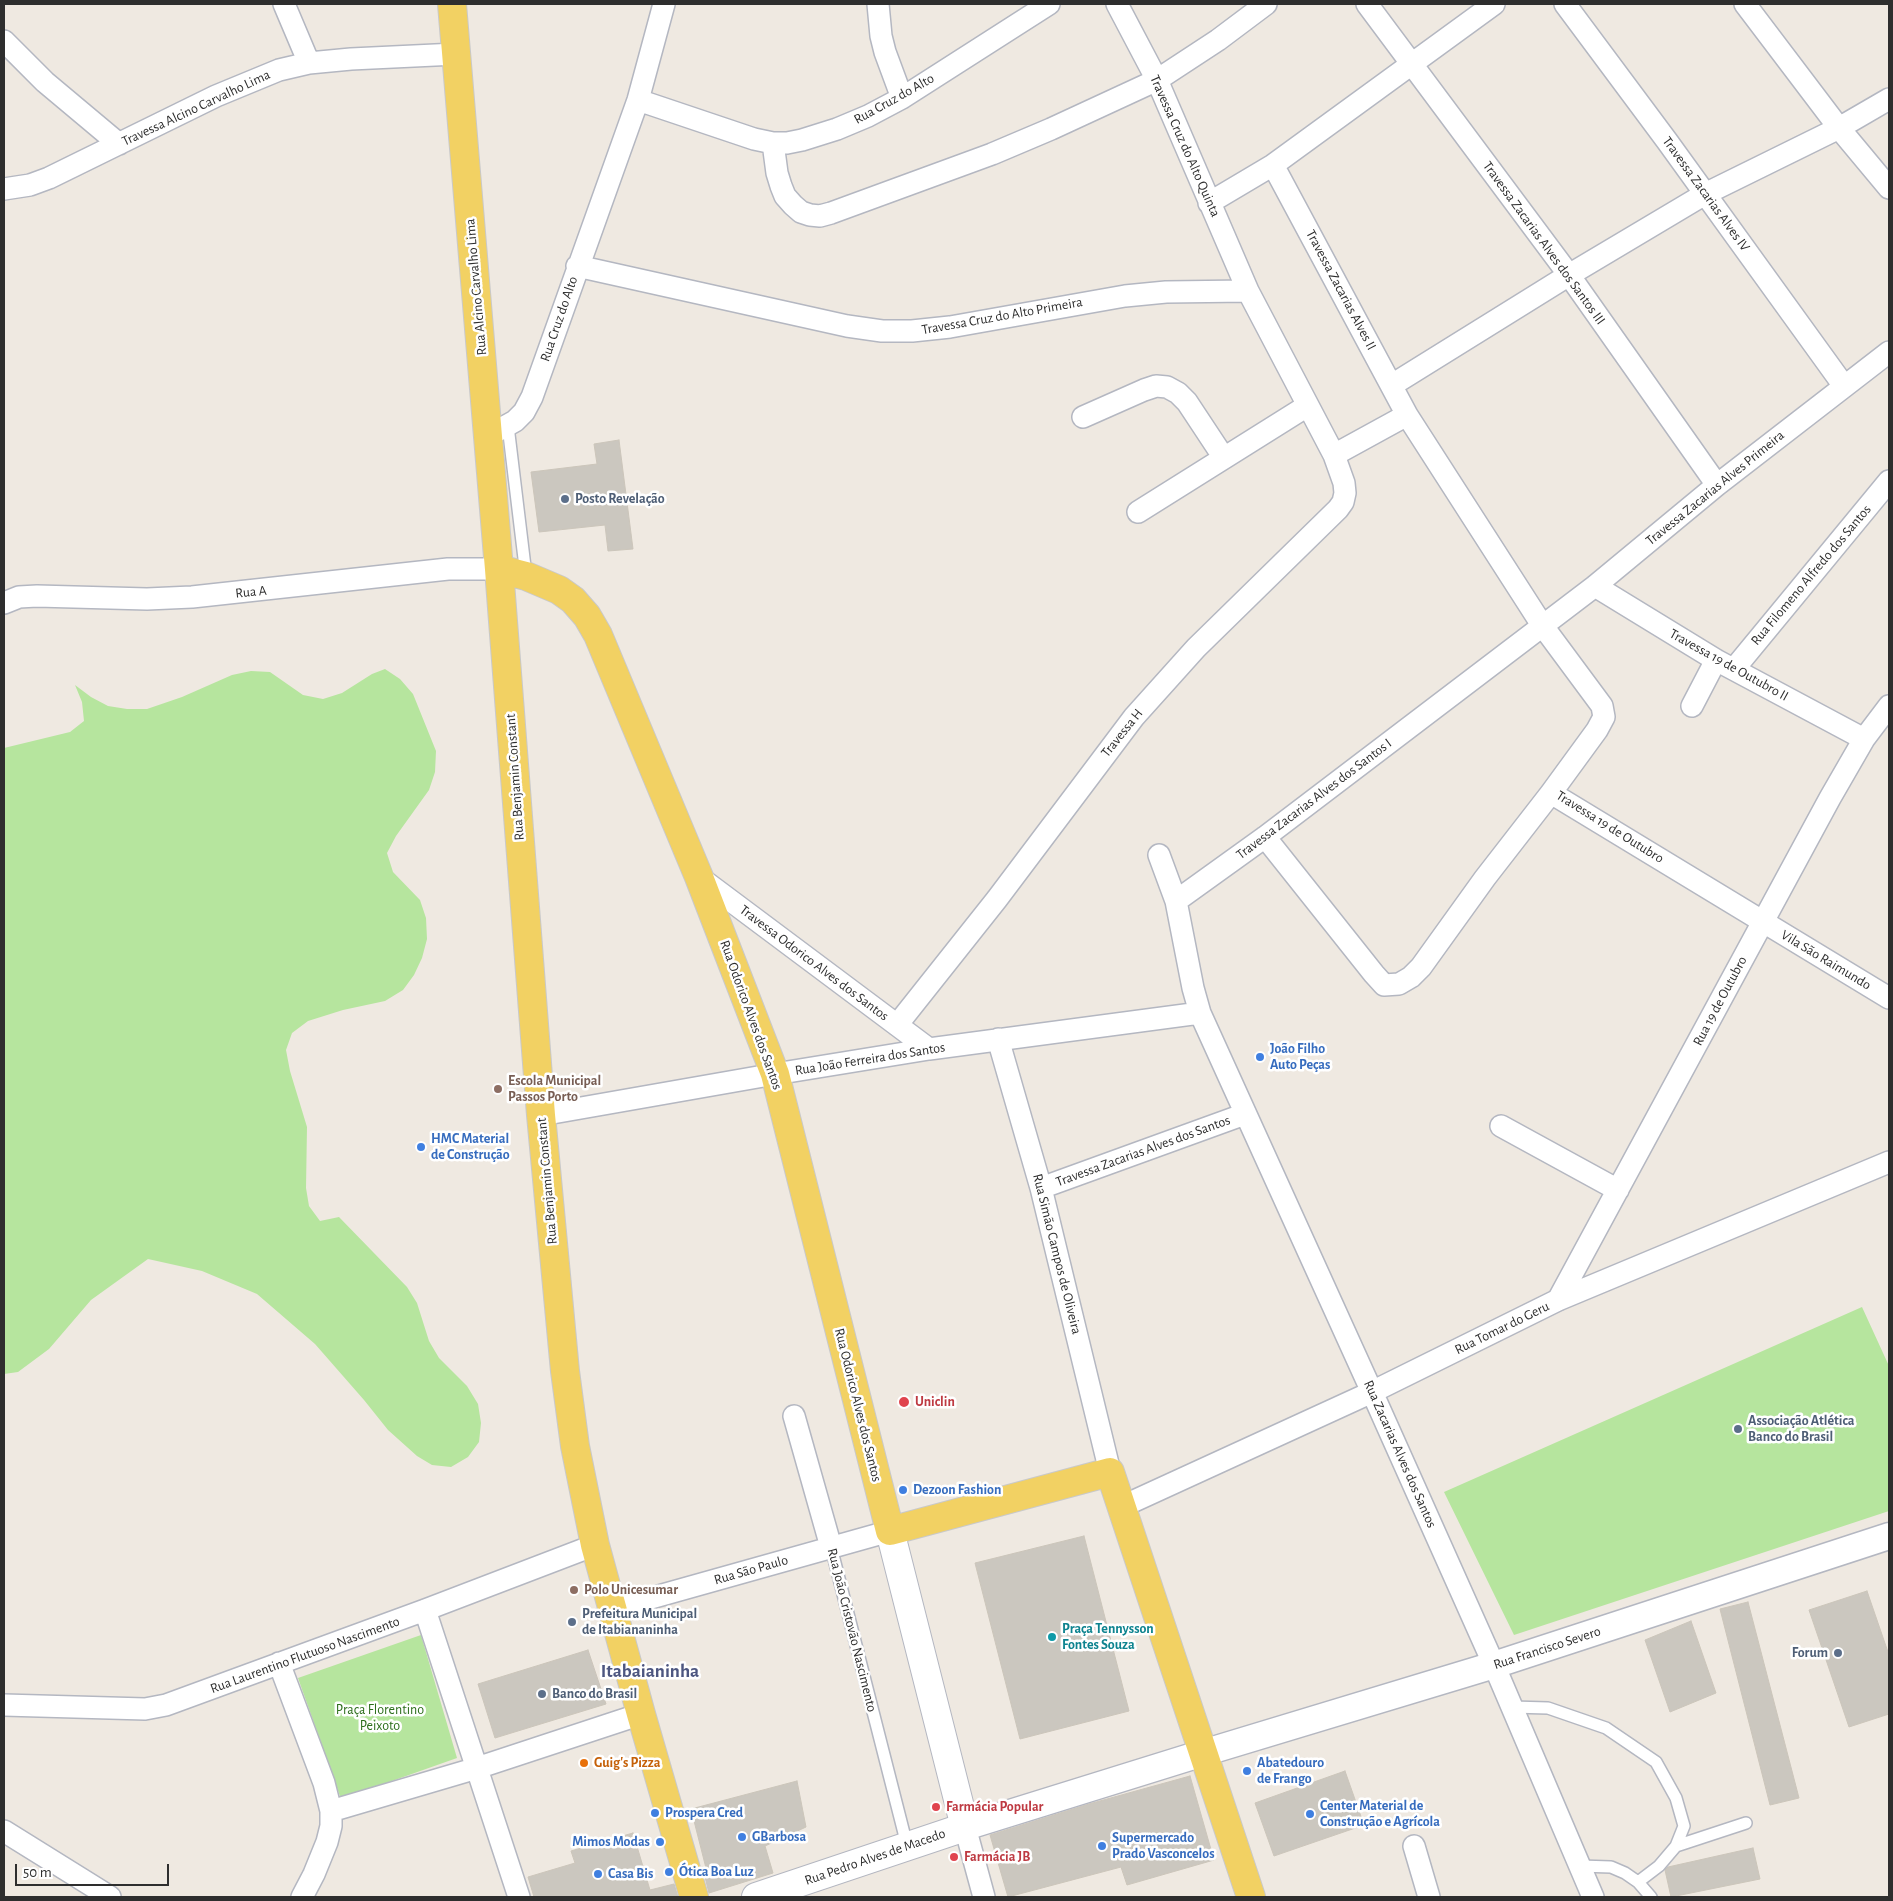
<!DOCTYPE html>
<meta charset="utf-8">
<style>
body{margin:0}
#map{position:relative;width:1893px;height:1901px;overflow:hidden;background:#efe9e1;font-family:"Alegreya Sans",sans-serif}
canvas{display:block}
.frame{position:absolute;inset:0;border:5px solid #2e2e2e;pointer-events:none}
.scale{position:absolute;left:15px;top:1864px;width:154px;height:22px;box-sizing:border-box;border:2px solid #2e2e2e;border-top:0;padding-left:6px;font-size:15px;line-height:18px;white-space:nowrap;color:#2e2e2e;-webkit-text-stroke:4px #fff;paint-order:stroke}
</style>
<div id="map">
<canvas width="1893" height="1901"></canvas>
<div class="frame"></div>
<div class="scale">50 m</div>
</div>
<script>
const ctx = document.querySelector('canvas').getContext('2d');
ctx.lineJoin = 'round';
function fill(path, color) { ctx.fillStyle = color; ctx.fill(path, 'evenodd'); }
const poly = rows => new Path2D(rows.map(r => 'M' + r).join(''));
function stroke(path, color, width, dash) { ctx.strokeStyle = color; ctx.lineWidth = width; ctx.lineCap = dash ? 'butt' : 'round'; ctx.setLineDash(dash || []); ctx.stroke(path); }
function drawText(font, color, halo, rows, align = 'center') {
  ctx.font = font + ' "Alegreya Sans",sans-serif'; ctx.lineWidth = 5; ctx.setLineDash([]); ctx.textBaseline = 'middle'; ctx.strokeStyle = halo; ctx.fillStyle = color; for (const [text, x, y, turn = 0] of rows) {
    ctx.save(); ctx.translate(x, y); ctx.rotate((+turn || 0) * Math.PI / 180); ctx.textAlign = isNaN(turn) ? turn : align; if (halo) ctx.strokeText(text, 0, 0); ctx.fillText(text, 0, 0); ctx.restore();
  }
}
const green = poly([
 [385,669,400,679,413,694,436,751,435,772,429,790,396,836,387,853,393,872,420,900,426,918,427,939,422,958,414,975,403,990,385,1001,343,1010,308,1021,292,1033,286,1050,290,1071,307,1127,306,1188,309,1206,320,1221,339,1217,407,1287,417,1303,429,1341,439,1358,467,1386,478,1404,481,1423,479,1442,468,1457,451,1467,432,1465,417,1456,388,1430,364,1400,315,1344,257,1294,202,1271,148,1259,91,1300,49,1349,18,1372,4,1374,4,748,70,732,84,721,82,702,75,685,91,697,108,706,127,709,147,709,182,697,232,675,251,671,270,672,303,695,323,699,342,693,372,674],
 [1862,1307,1889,1366,1889,1511,1514,1635,1444,1492],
 [421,1635,457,1758,341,1799,298,1678]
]);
const building = poly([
 [619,440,633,549,608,551,605,525,539,532,531,472,597,464,594,444,619,440],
 [1084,1536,1129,1711,1020,1739,975,1563,1084,1536],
 [1867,1591,1889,1655,1889,1714,1849,1727,1809,1610,1867,1591],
 [1748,1602,1799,1798,1770,1805,1720,1609,1748,1602],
 [1691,1621,1716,1693,1670,1712,1645,1640,1691,1621],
 [588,1650,606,1704,495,1738,478,1684,588,1650],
 [1345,1771,1364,1825,1274,1856,1255,1803,1345,1771],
 [1190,1776,1214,1860,1127,1885,1121,1867,1008,1897,990,1835,1089,1804,1190,1776],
 [797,1781,806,1827,765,1846,773,1873,709,1893,705,1877,708,1876,691,1809,797,1781],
 [633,1833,650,1890,674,1884,678,1897,534,1897,528,1877,575,1863,571,1851,633,1833],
 [1753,1848,1760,1879,1671,1897,1665,1870,1668,1867,1753,1848]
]);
const service = poly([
 [508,426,526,575],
 [831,1547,907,1845],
 [1512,1707,1548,1708,1606,1728,1656,1762,1676,1798,1684,1826,1676,1846,1659,1866,1638,1882],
 [1676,1846,1746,1823],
 [1580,1866,1611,1867,1625,1873,1638,1882,1651,1897]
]);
const minor = poly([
 [284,4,309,63],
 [878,4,881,36,885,52,902,98],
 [1367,4,1569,275,1717,485],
 [1565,4,1667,141,1844,386],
 [1745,4,1839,128,1889,188],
 [4,41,45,82,119,144],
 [638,100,754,139,773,143,787,143,802,140,837,129,868,116,902,98,1049,4],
 [773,143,777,173,781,186,785,196,793,205,801,212,810,215,820,216,831,213,992,154,1051,129,1157,80,1218,40,1266,4],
 [1273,165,1407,415],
 [4,189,30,185,49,178,216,96,279,70,309,63,351,59,456,54],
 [1209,203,1273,165,1494,4],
 [577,266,847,326,882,331,912,331,950,327,1125,296,1166,292,1248,291],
 [1392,385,1569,275,1705,194,1839,128,1889,99],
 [1083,417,1144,390,1156,386,1167,387,1178,393,1187,402,1224,458],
 [488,436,515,421,524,412,532,397,638,100,664,4],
 [1138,512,1307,406],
 [1595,586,1716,660,1864,739],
 [4,603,19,597,37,596,147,599,192,597,448,569,499,569],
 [1734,669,1889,481],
 [1692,706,1716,660],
 [1551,793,1889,998],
 [1265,837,1374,974,1384,985,1399,984,1411,977,1421,967,1485,878,1551,793,1597,730,1604,717,1602,706,1542,625,1407,415,1334,455],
 [1159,855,1176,901,1193,988,1200,1013,1372,1392,1494,1665,1593,1897],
 [699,877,929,1049],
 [1176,901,1265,837,1595,586,1717,485,1889,352],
 [897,1025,997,899,1134,717,1196,648,1338,509,1343,502,1345,493,1344,483,1334,455,1248,291,1157,80,1117,4],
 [998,1039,1041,1188,1110,1472],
 [541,1115,775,1074,929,1049,1200,1013],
 [1501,1126,1618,1190],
 [1041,1188,1245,1114],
 [1558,1300,1830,798,1864,739,1889,706],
 [794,1416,831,1547],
 [1121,1507,1372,1392,1558,1300,1889,1162],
 [612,1609,890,1531],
 [425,1610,519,1897],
 [279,1663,324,1783,331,1811,331,1826,327,1842,314,1874,302,1897],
 [4,1705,145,1709,166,1705,425,1610,595,1545],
 [331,1811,477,1768,641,1714],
 [965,1827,984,1897],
 [4,1831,110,1897],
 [1414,1846,1429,1897]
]);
const tertiary = poly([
 [965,1827,1203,1753,1494,1665,1889,1536]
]);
const secondary = poly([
 [756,1897,965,1827,890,1531]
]);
const primary = poly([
 [452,4,499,569,541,1115,565,1371,575,1446,595,1545,641,1714,694,1897],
 [499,569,526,576,559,590,573,600,587,616,598,635,699,877,775,1074,890,1531,1110,1472,1251,1897]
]);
const markers = [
 [565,499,5,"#5c6f8a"],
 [1260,1057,5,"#3f7fe0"],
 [498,1089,5,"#8d6e63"],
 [421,1147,5,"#3f7fe0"],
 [904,1402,6,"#e0444e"],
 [1738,1429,5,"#5c6f8a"],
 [903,1490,5,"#3f7fe0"],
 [574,1590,5,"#8d6e63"],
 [572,1622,5,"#5c6f8a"],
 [1052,1637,5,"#0f9aa8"],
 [1838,1653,5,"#5c6f8a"],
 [542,1694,5,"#5c6f8a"],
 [584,1763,5,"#e8710a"],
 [1247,1771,5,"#3f7fe0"],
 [936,1807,5,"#e0444e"],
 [655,1813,5,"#3f7fe0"],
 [1310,1814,5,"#3f7fe0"],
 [742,1837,5,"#3f7fe0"],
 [660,1842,5,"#3f7fe0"],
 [1102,1846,5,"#3f7fe0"],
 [954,1857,5,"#e0444e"],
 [669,1872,5,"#3f7fe0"],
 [598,1874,5,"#3f7fe0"]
];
const streetNames = [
 ["Rua Cruz do Alto",894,99,-29],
 ["Travessa Alcino Carvalho Lima",196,108,-25],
 ["Travessa Cruz do Alto Quinta",1185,146,66],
 ["Travessa Zacarias Alves IV",1706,194,54],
 ["Travessa Zacarias Alves dos Santos III",1544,243,54],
 ["Rua Alcino Carvalho Lima",476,287,-95],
 ["Travessa Zacarias Alves II",1341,290,62],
 ["Travessa Cruz do Alto Primeira",1002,316,-10],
 ["Rua Cruz do Alto",559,319,-71],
 ["Travessa Zacarias Alves Primeira",1715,488,-39],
 ["Rua Filomeno Alfredo dos Santos",1811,575,-50],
 ["Rua A",251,592,-6],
 ["Travessa 19 de Outubro II",1729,665,29],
 ["Travessa H",1122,733,-51],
 ["Rua Benjamin Constant",515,777,-94],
 ["Travessa Zacarias Alves dos Santos I",1314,799,-37],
 ["Travessa 19 de Outubro",1610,827,32],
 ["Vila São Raimundo",1826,960,31],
 ["Travessa Odorico Alves dos Santos",814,963,37],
 ["Rua 19 de Outubro",1720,1001,-62],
 ["Rua Odorico Alves dos Santos",751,1015,70],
 ["Rua João Ferreira dos Santos",870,1059,-9],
 ["Travessa Zacarias Alves dos Santos",1143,1151,-20],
 ["Rua Benjamin Constant",547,1181,-95],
 ["Rua Simão Campos de Oliveira",1057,1254,76],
 ["Rua Tomar do Geru",1502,1328,-26],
 ["Rua Odorico Alves dos Santos",858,1405,76],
 ["Rua Zacarias Alves dos Santos",1400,1454,66],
 ["Rua São Paulo",751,1570,-16],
 ["Rua João Cristovão Nascimento",852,1630,76],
 ["Rua Francisco Severo",1547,1648,-18],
 ["Rua Laurentino Flutuoso Nascimento",305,1655,-20],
 ["Rua Pedro Alves de Macedo",875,1857,-19]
];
const serviceNames = [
 ["Posto Revelação",575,499],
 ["Associação Atlética",1748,1421],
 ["Banco do Brasil",1748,1437],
 ["Prefeitura Municipal",582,1614],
 ["de Itabiananinha",582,1630],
 ["Forum",1828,1653,"right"],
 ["Banco do Brasil",552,1694]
];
const shopNames = [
 ["João Filho",1270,1049],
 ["Auto Peças",1270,1065],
 ["HMC Material",431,1139],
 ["de Construção",431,1155],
 ["Dezoon Fashion",913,1490],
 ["Abatedouro",1257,1763],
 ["de Frango",1257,1779],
 ["Center Material de",1320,1806],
 ["Construção e Agrícola",1320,1822],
 ["Prospera Cred",665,1813],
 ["GBarbosa",752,1837],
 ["Supermercado",1112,1838],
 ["Prado Vasconcelos",1112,1854],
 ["Mimos Modas",650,1842,"right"],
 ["Ótica Boa Luz",679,1872],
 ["Casa Bis",608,1874]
];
const educationNames = [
 ["Escola Municipal",508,1081],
 ["Passos Porto",508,1097],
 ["Polo Unicesumar",584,1590]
];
const healthNames = [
 ["Uniclin",915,1402],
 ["Farmácia Popular",946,1807],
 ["Farmácia JB",964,1857]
];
const cultureNames = [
 ["Praça Tennysson",1062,1629],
 ["Fontes Souza",1062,1645]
];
const parkNames = [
 ["Praça Florentino",380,1710],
 ["Peixoto",380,1726]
];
const foodNames = [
 ["Guig's Pizza",594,1763]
];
const districtNames = [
 ["Itabaianinha",650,1671]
];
fill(green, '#b6e59e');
fill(building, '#cbc7bf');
stroke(building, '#cbc5ba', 1);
stroke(service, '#b4b7c1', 14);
stroke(minor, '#b4b7c1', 24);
stroke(tertiary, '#b4b7c1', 29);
stroke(secondary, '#b4b7c1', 30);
stroke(primary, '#c9c9c9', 30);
stroke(service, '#fff', 11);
stroke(minor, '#fff', 21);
stroke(tertiary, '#fff', 26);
stroke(secondary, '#fff', 28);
stroke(primary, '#f2d163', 28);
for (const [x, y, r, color] of markers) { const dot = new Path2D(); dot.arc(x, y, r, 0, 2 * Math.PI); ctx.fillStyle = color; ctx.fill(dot); stroke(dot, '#fff', 2); }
drawText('14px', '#2e2e2e', '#fff', streetNames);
drawText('bold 14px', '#4e5e75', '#fff', serviceNames, 'left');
drawText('bold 14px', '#366cbe', '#fff', shopNames, 'left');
drawText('bold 14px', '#785e54', '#fff', educationNames, 'left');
drawText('bold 14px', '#be3a42', '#fff', healthNames, 'left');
drawText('bold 14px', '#0d838f', '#fff', cultureNames, 'left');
drawText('14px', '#2c6e1b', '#fff', parkNames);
drawText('bold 14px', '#c56008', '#fff', foodNames, 'left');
drawText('bold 19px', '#4d5680', '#fff', districtNames);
</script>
